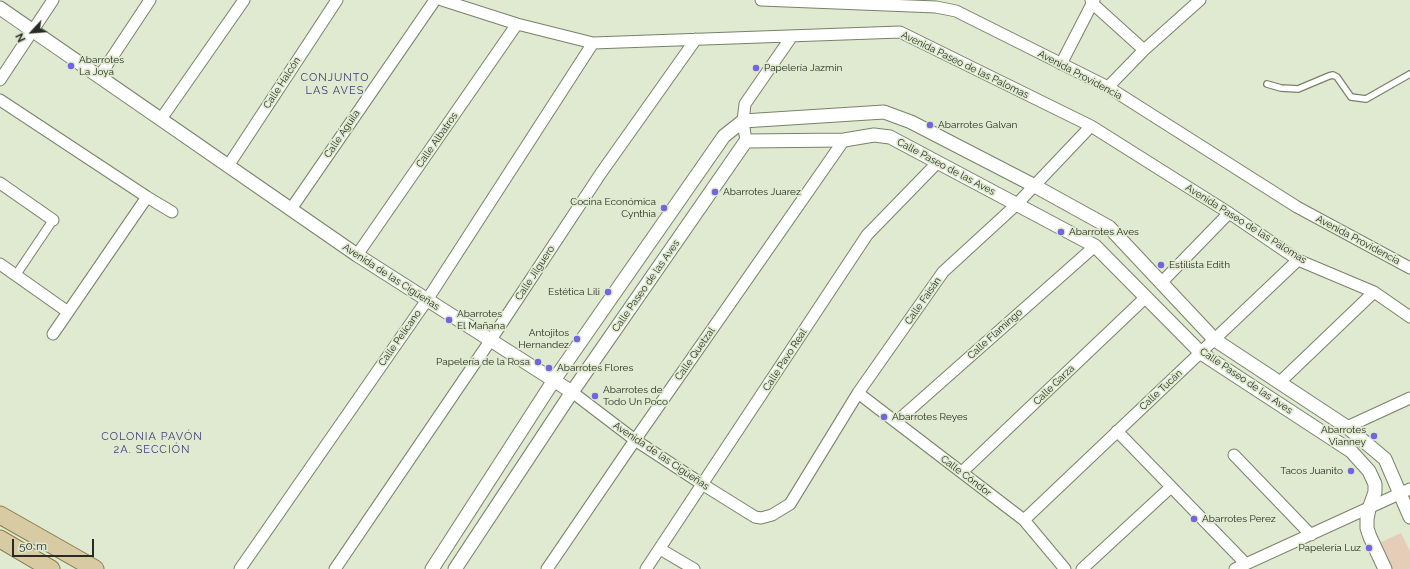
<!DOCTYPE html>
<meta charset="utf-8">
<style>
body{margin:0}
#map{position:relative;width:1410px;height:569px;overflow:hidden;background:#e0ead0;font-family:Raleway,sans-serif}
canvas{display:block}
.north{position:absolute;left:12px;top:12px;width:40px;height:40px;-webkit-text-stroke:3px #e0ead0;paint-order:stroke;rotate:244deg;font-size:11px;font-weight:700;line-height:16px;text-align:center;color:#272b21}
.north::after{content:'';display:block;margin:auto;width:14px;height:18px;background:#272b21;clip-path:polygon(50% 0,100% 100%,50% 72%,0 100%)}
.scale{position:absolute;left:12px;top:539px;width:82px;height:18px;box-sizing:border-box;border:2px solid #272b21;border-top:0;padding-left:5px;font-size:12px;line-height:14px;white-space:nowrap;color:#272b21;-webkit-text-stroke:3px #e0ead0;paint-order:stroke}
</style>
<div id="map">
<canvas width="1410" height="569"></canvas>
<div class="north">N</div>
<div class="scale">50 m</div>
</div>
<script>
const ctx = document.querySelector('canvas').getContext('2d');
ctx.lineJoin = 'round';
function fill(path, color) { ctx.fillStyle = color; ctx.fill(path, 'evenodd'); }
const poly = rows => new Path2D(rows.map(r => 'M' + r).join(''));
function stroke(path, color, width, dash) { ctx.strokeStyle = color; ctx.lineWidth = width; ctx.lineCap = dash ? 'butt' : 'round'; ctx.setLineDash(dash || []); ctx.stroke(path); }
function drawText(font, color, halo, rows, align = 'center') {
  ctx.font = font + ' Raleway,sans-serif'; ctx.lineWidth = 3.5; ctx.setLineDash([]); ctx.textBaseline = 'middle'; ctx.strokeStyle = halo; ctx.fillStyle = color; for (const [text, x, y, turn = 0] of rows) {
    ctx.save(); ctx.translate(x, y); ctx.rotate((+turn || 0) * Math.PI / 180); ctx.textAlign = isNaN(turn) ? turn : align; if (halo) ctx.strokeText(text, 0, 0); ctx.fillText(text, 0, 0); ctx.restore();
  }
}
const green = poly([
 [1401,533,1410,551,1410,569,1392,569,1379,543]
]);
const service = poly([
 [1267,84,1281,88,1298,89,1329,76,1333,75,1337,77,1351,97,1366,99,1410,74]
]);
const pedestrian = poly([
 [16,275,53,220]
]);
const minor = poly([
 [442,0,517,24,593,43,900,32,1091,126,1229,213,1298,260,1374,292,1410,317],
 [761,0,936,7,956,11,1108,87,1297,207,1410,268],
 [1091,0,1093,4,1144,50],
 [1061,64,1094,0],
 [99,77,150,0],
 [0,80,53,0],
 [1108,87,1144,50,1200,0],
 [0,100,147,197,172,212],
 [161,119,244,0],
 [746,141,743,121,745,104,792,36],
 [228,166,337,0],
 [0,183,53,220],
 [291,209,435,0],
 [357,255,517,24],
 [0,264,68,312],
 [1161,283,1229,213],
 [53,334,147,197],
 [1280,382,1374,292],
 [572,392,635,440,702,484,755,517,761,518,772,515,790,504,858,393,943,272,1016,205,1091,126],
 [858,393,1024,520,1065,569],
 [896,422,1095,246],
 [1347,427,1410,398],
 [1117,431,1246,564],
 [1234,455,1311,535],
 [962,472,1146,297],
 [1024,520,1298,260],
 [660,549,694,569],
 [240,569,427,300,593,43],
 [335,569,490,341,601,173,696,39],
 [547,569,635,440,844,140],
 [646,569,867,235,938,162],
 [1082,569,1171,487],
 [1235,569,1410,489]
]);
const tertiary = poly([
 [0,8,357,255,572,392],
 [432,569,554,380,724,136,743,121,884,112,911,122,1033,185,1109,227,1215,340,1347,427,1385,459,1410,517],
 [455,569,572,392,746,141,844,140,874,135,890,137,1095,246,1201,353,1351,451,1369,471,1375,484,1375,492,1369,509,1367,519,1367,528,1370,537,1385,569]
]);
const primary = poly([
 [0,515,95,569],
 [0,539,51,569]
]);
const markers = [
 [71,66,4,"#7165e0"],
 [756,68,4,"#7165e0"],
 [930,125,4,"#7165e0"],
 [715,192,4,"#7165e0"],
 [664,208,4,"#7165e0"],
 [1061,232,4,"#7165e0"],
 [1161,265,4,"#7165e0"],
 [608,292,4,"#7165e0"],
 [449,320,4,"#7165e0"],
 [577,339,4,"#7165e0"],
 [538,362,4,"#7165e0"],
 [549,368,4,"#7165e0"],
 [595,396,4,"#7165e0"],
 [884,417,4,"#7165e0"],
 [1374,436,4,"#7165e0"],
 [1351,471,4,"#7165e0"],
 [1194,519,4,"#7165e0"],
 [1369,548,4,"#7165e0"]
];
const poiNames = [
 ["Abarrotes",79,60],
 ["La Joya",79,72],
 ["Papelería Jazmin",764,68],
 ["Abarrotes Galvan",938,125],
 ["Abarrotes Juarez",723,192],
 ["Cocina Económica",656,202,"right"],
 ["Cynthia",656,214,"right"],
 ["Abarrotes Aves",1069,232],
 ["Estilista Edith",1169,265],
 ["Estética Lili",600,292,"right"],
 ["Abarrotes",457,314],
 ["El Mañana",457,326],
 ["Antojitos",569,333,"right"],
 ["Hernandez",569,345,"right"],
 ["Papelería de la Rosa",530,362,"right"],
 ["Abarrotes Flores",557,368],
 ["Abarrotes de",603,390],
 ["Todo Un Poco",603,402],
 ["Abarrotes Reyes",892,417],
 ["Abarrotes",1366,430,"right"],
 ["Vianney",1366,442,"right"],
 ["Tacos Juanito",1343,471,"right"],
 ["Abarrotes Perez",1202,519],
 ["Papelería Luz",1361,548,"right"]
];
const streetNames = [
 ["Avenida Paseo de las Palomas",965,65,26],
 ["Avenida Providencia",1080,75,28],
 ["Calle Halcón",282,83,-57],
 ["Calle Águila",342,134,-56],
 ["Calle Albatros",437,140,-55],
 ["Calle Paseo de las Aves",946,167,28],
 ["Avenida Paseo de las Palomas",1246,224,32],
 ["Avenida Providencia",1358,240,28],
 ["Calle Jilguero",535,273,-57],
 ["Avenida de las Cigüeñas",391,277,33],
 ["Calle Paseo de las Aves",646,286,-55],
 ["Calle Faisán",923,301,-55],
 ["Calle Flamingo",995,334,-42],
 ["Calle Pelícano",400,338,-55],
 ["Calle Quetzal",695,354,-55],
 ["Calle Pavo Real",785,360,-57],
 ["Calle Paseo de las Aves",1246,381,34],
 ["Calle Garza",1054,385,-44],
 ["Calle Tucán",1161,390,-43],
 ["Avenida de las Cigüeñas",661,456,34],
 ["Calle Cóndor",966,476,37]
];
const neighbourhoodNames = [
 ["CONJUNTO",335,78],
 ["LAS AVES",335,91],
 ["COLONIA PAVÓN",152,437],
 ["2A. SECCIÓN",152,450]
];
fill(green, '#e6cdb8');
stroke(service, '#78826a', 8);
stroke(pedestrian, '#78826a', 10);
stroke(minor, '#78826a', 13);
stroke(tertiary, '#78826a', 15);
stroke(primary, '#897d4e', 19);
stroke(service, '#fff', 5.5);
stroke(pedestrian, '#fff', 8);
stroke(minor, '#fff', 11);
stroke(tertiary, '#fff', 13);
stroke(primary, '#d8cba3', 17);
for (const [x, y, r, color] of markers) { const dot = new Path2D(); dot.arc(x, y, r, 0, 2 * Math.PI); ctx.fillStyle = color; ctx.fill(dot); stroke(dot, '#e0ead0', 1.5); }
drawText('10px', '#272b21', '#e0ead0', poiNames, 'left');
drawText('10px', '#272b21', '#e0ead0', streetNames);
ctx.letterSpacing = '1px';
drawText('11px', '#403c78', '#e0ead0', neighbourhoodNames);
ctx.letterSpacing = '0px';
</script>
